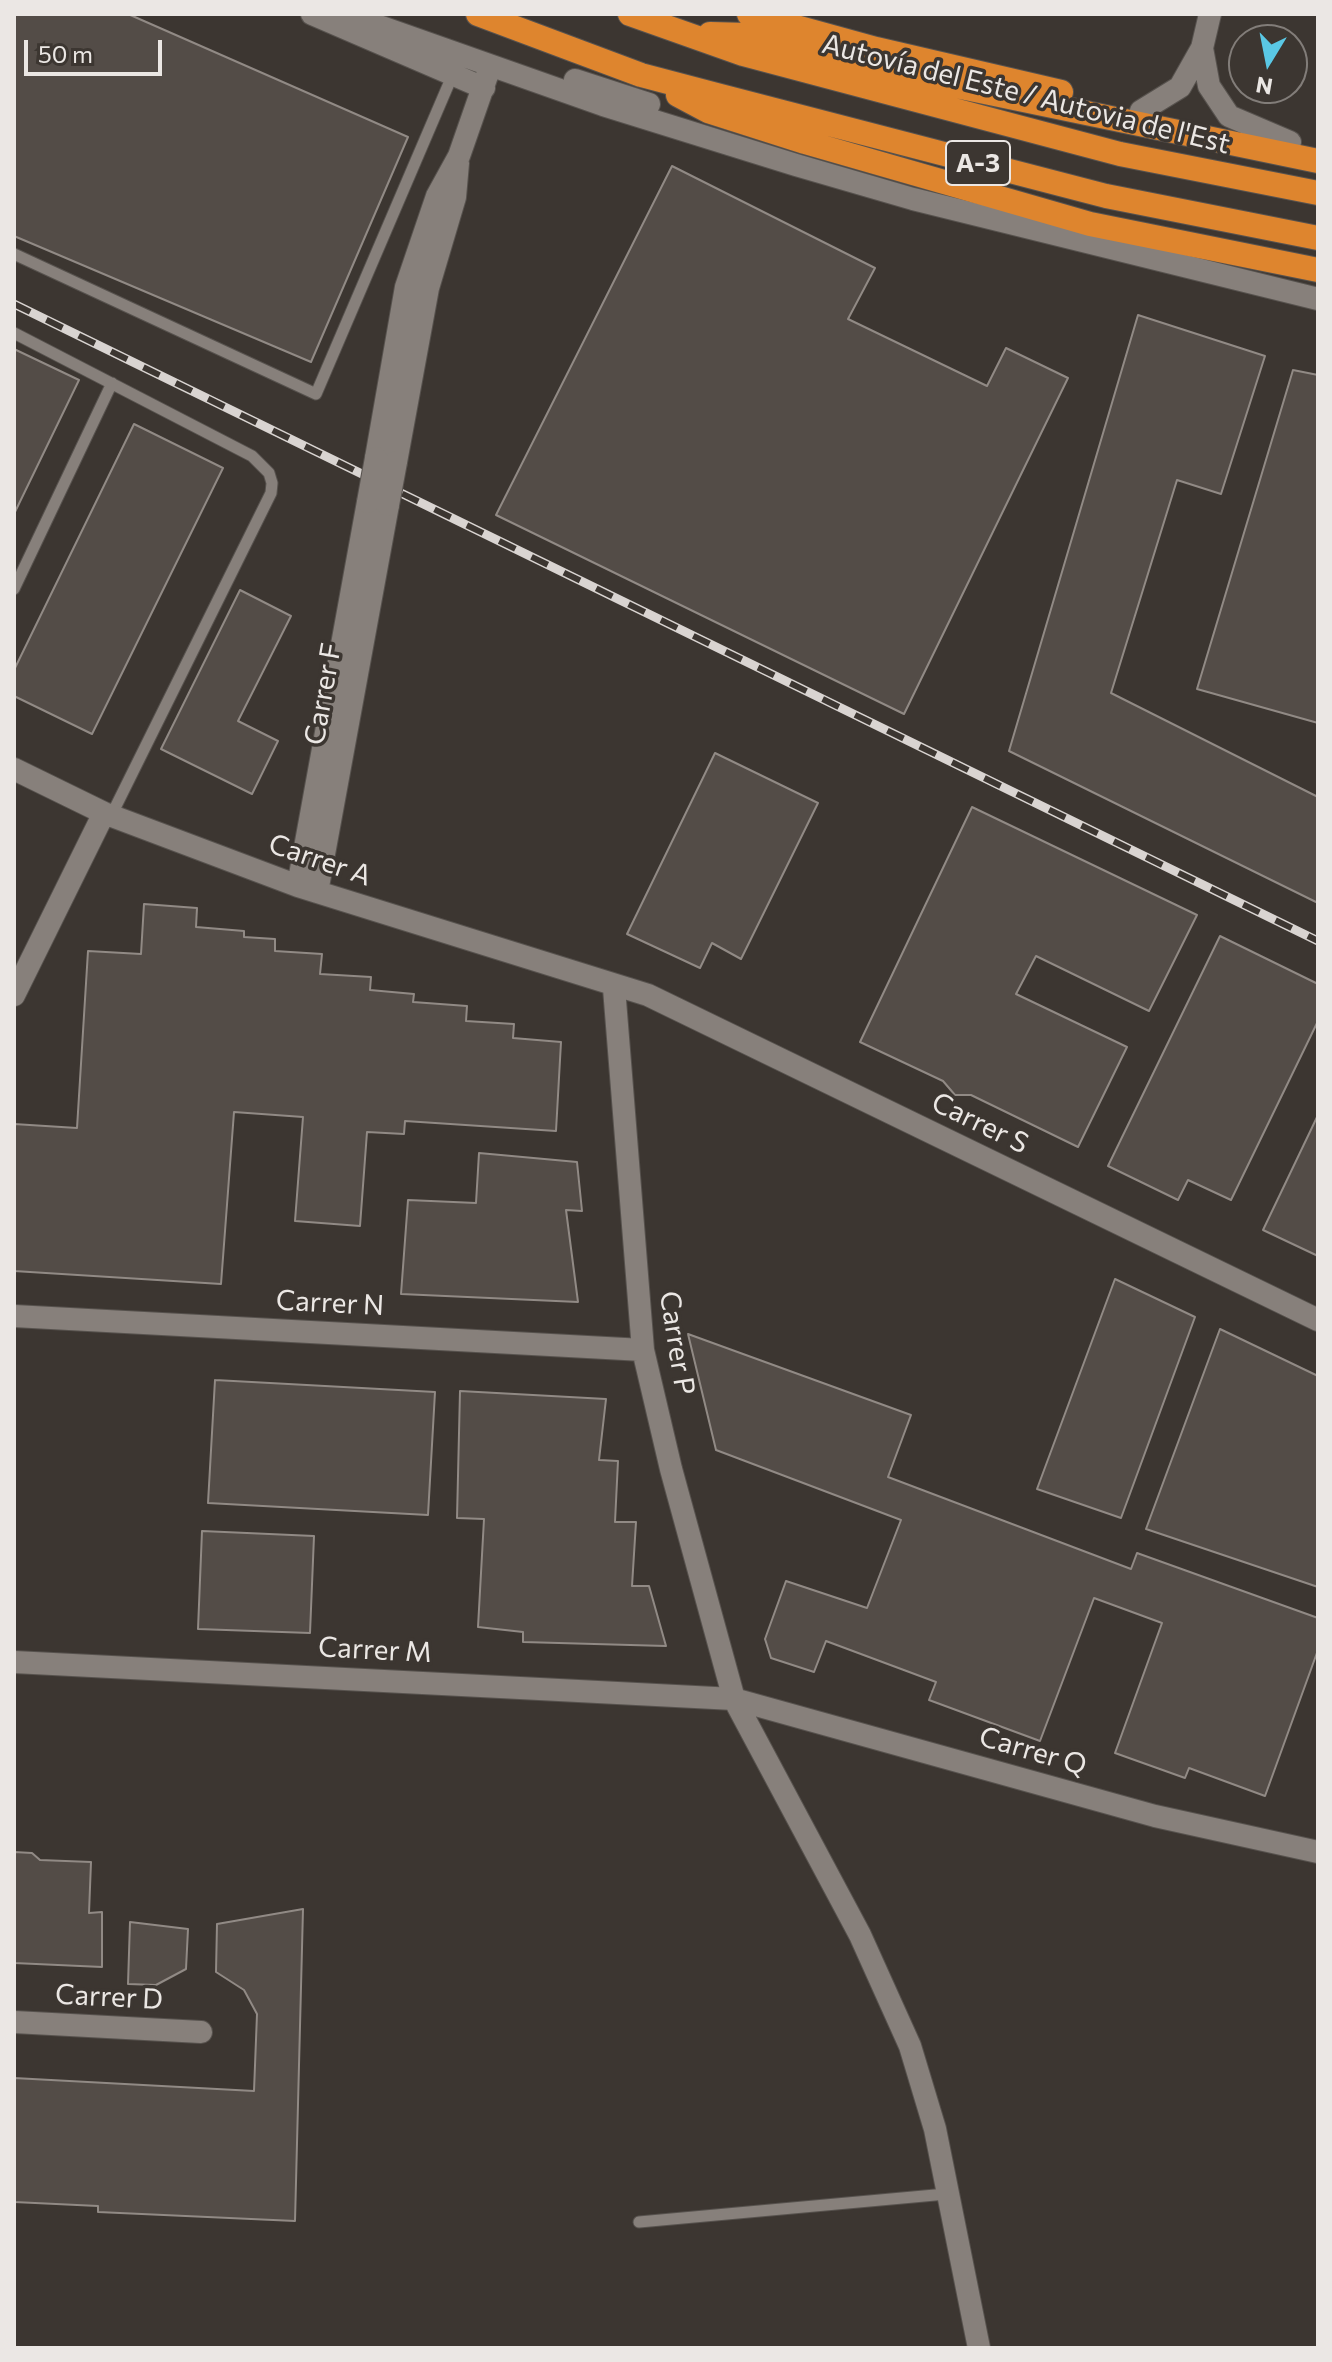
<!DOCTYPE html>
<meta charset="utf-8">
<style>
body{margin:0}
#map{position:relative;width:1332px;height:2362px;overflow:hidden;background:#3c3631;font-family:Commissioner,sans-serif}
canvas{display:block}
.frame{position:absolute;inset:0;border:16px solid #ebe7e4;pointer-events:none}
.north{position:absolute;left:1228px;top:24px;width:80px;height:80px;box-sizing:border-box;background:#3c3631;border:2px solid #827d79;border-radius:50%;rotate:190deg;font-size:22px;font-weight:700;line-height:32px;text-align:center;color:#ebe7e4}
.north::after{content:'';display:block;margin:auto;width:28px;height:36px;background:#5ac8e5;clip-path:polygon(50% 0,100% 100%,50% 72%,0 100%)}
.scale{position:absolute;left:24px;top:40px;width:138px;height:36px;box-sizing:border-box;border:4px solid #ebe7e4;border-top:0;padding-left:10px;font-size:24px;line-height:28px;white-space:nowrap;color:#ebe7e4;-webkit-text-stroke:6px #3c3631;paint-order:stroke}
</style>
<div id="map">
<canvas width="1332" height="2362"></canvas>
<div class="frame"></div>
<div class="north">N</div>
<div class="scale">50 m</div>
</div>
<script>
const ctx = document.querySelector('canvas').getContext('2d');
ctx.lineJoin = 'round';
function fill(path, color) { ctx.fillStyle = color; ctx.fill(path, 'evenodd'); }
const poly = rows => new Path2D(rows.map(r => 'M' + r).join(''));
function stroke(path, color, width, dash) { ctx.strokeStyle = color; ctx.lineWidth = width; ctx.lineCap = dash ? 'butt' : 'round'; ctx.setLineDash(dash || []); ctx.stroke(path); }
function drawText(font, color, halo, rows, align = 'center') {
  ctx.font = font + ' Commissioner,sans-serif'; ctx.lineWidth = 7; ctx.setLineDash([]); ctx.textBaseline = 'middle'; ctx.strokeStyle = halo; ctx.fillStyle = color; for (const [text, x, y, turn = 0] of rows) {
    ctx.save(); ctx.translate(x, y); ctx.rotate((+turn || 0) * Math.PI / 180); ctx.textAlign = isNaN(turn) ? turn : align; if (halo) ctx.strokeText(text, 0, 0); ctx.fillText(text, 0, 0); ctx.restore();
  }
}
const building = poly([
 [14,14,128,14,408,137,311,362,14,236,14,14],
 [672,166,875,268,848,319,987,386,1006,348,1068,378,904,714,496,515,672,166],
 [1138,315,1265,356,1221,494,1177,480,1111,693,1318,797,1318,903,1009,751,1138,315],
 [14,349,79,380,14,514,14,349],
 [1293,370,1318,375,1318,723,1197,689,1293,370],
 [134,424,223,468,92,734,14,696,14,670,134,424],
 [240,590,291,616,238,721,278,741,252,794,161,749,240,590],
 [715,753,818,803,741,959,712,943,700,968,627,934,715,753],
 [972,807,1197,915,1149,1011,1036,956,1016,994,1127,1047,1078,1147,971,1095,955,1095,943,1081,860,1042,972,807],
 [144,904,197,908,196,927,244,931,244,937,275,939,275,951,322,954,320,974,371,977,370,990,414,994,413,1002,467,1006,466,1021,514,1024,513,1038,561,1042,556,1131,405,1121,404,1134,367,1132,360,1226,295,1221,303,1117,234,1112,221,1284,14,1271,14,1124,77,1128,88,951,141,954,144,904],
 [1220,936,1318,984,1318,1021,1231,1200,1188,1180,1178,1200,1108,1166,1220,936],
 [1318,1115,1318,1256,1263,1230,1318,1115],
 [479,1153,577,1162,582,1211,566,1210,578,1302,401,1294,408,1200,476,1203,479,1153],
 [1115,1279,1195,1317,1121,1518,1037,1489,1115,1279],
 [1220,1329,1318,1376,1318,1587,1146,1529,1220,1329],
 [688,1334,911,1415,888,1477,1131,1569,1137,1553,1318,1618,1318,1650,1265,1796,1189,1768,1185,1778,1115,1753,1162,1623,1094,1598,1040,1741,929,1700,936,1682,826,1641,814,1672,771,1658,765,1639,786,1581,867,1608,901,1520,716,1450,688,1334],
 [215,1380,435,1392,428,1515,208,1503,215,1380],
 [460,1391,606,1399,599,1460,618,1461,615,1522,636,1522,632,1586,649,1586,666,1646,523,1642,523,1632,478,1627,484,1519,457,1518,460,1391],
 [202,1531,314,1536,310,1633,198,1629,202,1531],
 [14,1852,32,1853,40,1860,91,1862,89,1913,102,1912,102,1967,14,1963,14,1852],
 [303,1909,295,2221,98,2212,98,2206,14,2202,14,2078,254,2091,257,2014,244,1990,216,1972,217,1924,303,1909],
 [130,1922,188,1929,186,1969,156,1985,128,1984,130,1922]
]);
const service = poly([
 [14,254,316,394,453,74],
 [14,333,252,456,269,473,272,483,271,493,111,816],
 [14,589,112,383],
 [639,2222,946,2194]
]);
const minor = poly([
 [312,14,484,88],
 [345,14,603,105,796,165,913,199,1318,299],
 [1202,48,1210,14],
 [575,80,649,104],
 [1141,111,1180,87,1202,48,1209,86,1229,116,1290,142],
 [376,458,406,287,437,196,459,156,490,67],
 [396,462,428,288,455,197,458,163],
 [14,769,104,813,298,886,648,995,1318,1320],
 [298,886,368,502],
 [317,892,388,505],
 [614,988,643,1350,671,1469,734,1699,860,1935,910,2046,935,2129,979,2348],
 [14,995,104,813],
 [14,1316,643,1350],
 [14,1662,734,1699,1155,1816,1318,1852],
 [14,2022,201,2032]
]);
const motorway = poly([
 [478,14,641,75,717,95,1106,196,1318,238],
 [630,14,743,54,1120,154,1318,193],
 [749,14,876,49,1061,92],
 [710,34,747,35,874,69,1318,161],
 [678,95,708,111,805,142,1090,224,1318,270]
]);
const rail = poly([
 [14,304,1318,941]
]);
const minorBridge = poly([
 [368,502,376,458],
 [388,505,396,462]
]);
const shields = [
 [978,163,64]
];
const shieldNames = [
 ["A-3",978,163]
];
const streetNames = [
 ["Autovía del Este / Autovia de l'Est",1026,94,14],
 ["Carrer F",323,694,-80],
 ["Carrer A",320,860,19],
 ["Carrer S",980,1123,26],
 ["Carrer N",330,1303,3],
 ["Carrer P",677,1343,81],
 ["Carrer M",375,1650,3],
 ["Carrer Q",1033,1751,16],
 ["Carrer D",109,1997,3]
];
fill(building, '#534c47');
stroke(building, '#918a85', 2);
stroke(service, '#57524e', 13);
stroke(minor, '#57524e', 24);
stroke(motorway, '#57524e', 26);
stroke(service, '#87807b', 11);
stroke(minor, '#87807b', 22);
stroke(motorway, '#de852e', 24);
stroke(rail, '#d9d4d1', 9);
stroke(rail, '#3c3631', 6, [18]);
stroke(minorBridge, '#57524e', 24, []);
stroke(minorBridge, '#87807b', 22);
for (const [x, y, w] of shields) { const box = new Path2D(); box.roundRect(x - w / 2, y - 22, w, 44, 6); ctx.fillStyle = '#3c3631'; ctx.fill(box); stroke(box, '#ebe7e4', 2); }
drawText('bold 26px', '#ebe7e4', null, shieldNames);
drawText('28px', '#ebe7e4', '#3c3631', streetNames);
</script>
